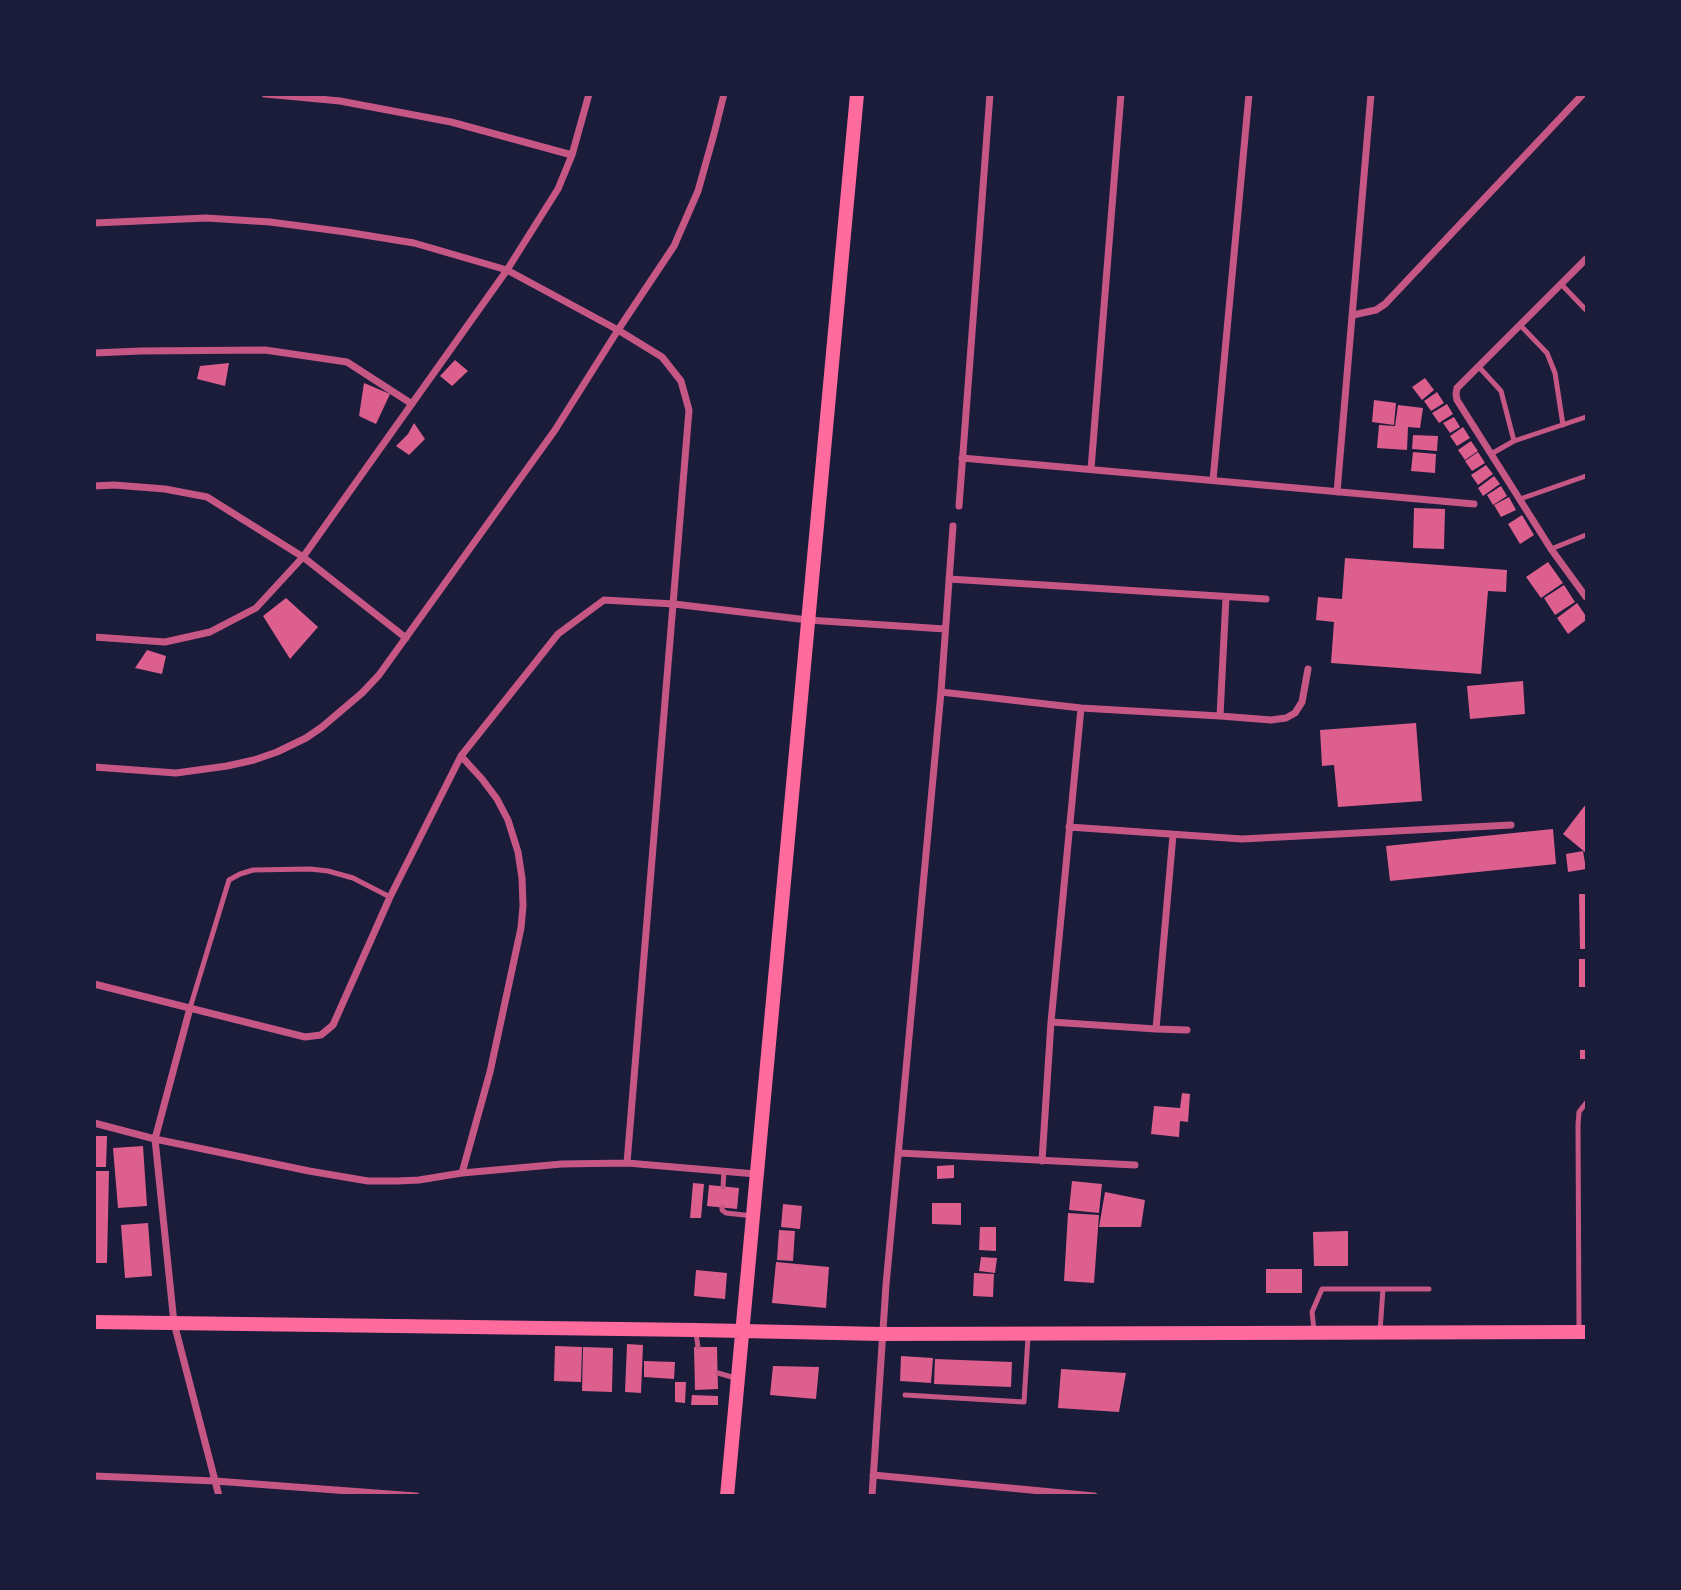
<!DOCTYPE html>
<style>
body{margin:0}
#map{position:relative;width:1681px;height:1590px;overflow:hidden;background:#1b1b3a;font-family:"Work Sans",sans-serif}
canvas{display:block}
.frame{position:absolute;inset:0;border:96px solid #1b1b3a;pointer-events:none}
</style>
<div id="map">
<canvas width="1681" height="1590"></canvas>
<div class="frame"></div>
</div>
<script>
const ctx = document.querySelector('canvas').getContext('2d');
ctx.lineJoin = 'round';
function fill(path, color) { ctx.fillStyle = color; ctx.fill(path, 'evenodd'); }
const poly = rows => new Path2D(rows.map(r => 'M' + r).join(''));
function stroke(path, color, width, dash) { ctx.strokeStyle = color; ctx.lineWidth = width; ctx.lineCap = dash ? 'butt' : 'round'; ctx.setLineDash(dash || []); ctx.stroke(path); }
const building = poly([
 [455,360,468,371,452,386,440,376],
 [229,363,225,386,197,379,200,366],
 [1425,378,1434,390,1422,400,1412,387],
 [364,383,390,394,376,424,359,416],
 [1437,392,1444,403,1431,411,1424,401],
 [1374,400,1396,403,1394,425,1372,422],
 [1447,404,1453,414,1439,423,1432,413],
 [1398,405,1423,408,1420,428,1408,427,1407,450,1377,448,1379,425,1395,426],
 [1454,417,1460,427,1450,433,1443,423],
 [414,423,425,439,409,455,396,446,408,434],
 [1463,427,1470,438,1457,446,1450,436],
 [1413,435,1438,436,1437,451,1412,449],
 [1471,441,1478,451,1465,460,1458,450],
 [1413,452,1436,454,1435,473,1411,471],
 [1478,452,1485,463,1472,471,1465,461],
 [1486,465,1493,474,1478,485,1471,475],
 [1494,476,1500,484,1483,496,1478,488],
 [1501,486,1507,496,1493,505,1487,495],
 [1509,497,1516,510,1501,517,1494,505],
 [1414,508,1445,509,1444,549,1413,548],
 [1522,515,1534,535,1520,544,1508,524],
 [1345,558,1507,570,1506,592,1488,591,1481,674,1331,663,1334,622,1316,620,1318,597,1342,599],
 [1548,562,1563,583,1541,598,1526,577],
 [1564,585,1575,602,1555,615,1544,598],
 [286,598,318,627,290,659,263,616],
 [1577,603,1586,616,1586,620,1568,634,1557,618],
 [147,650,166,656,162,674,135,668],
 [1523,681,1525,714,1470,719,1467,686],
 [1416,723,1422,801,1338,807,1334,765,1322,766,1320,730],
 [1586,804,1586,853,1563,834],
 [1553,829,1556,864,1390,881,1386,846],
 [1583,851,1586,869,1568,872,1566,854],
 [1579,894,1586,894,1586,949,1580,949],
 [1579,959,1586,959,1586,987,1579,987],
 [1580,1050,1586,1050,1586,1059,1580,1059],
 [1182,1093,1190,1094,1188,1122,1180,1121,1179,1137,1151,1134,1154,1106,1180,1108],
 [94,1136,107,1136,106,1167,94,1167],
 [143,1146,147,1206,118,1208,113,1148],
 [954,1165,954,1178,937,1179,937,1166],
 [94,1171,109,1171,107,1263,94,1263],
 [1072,1181,1102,1184,1099,1213,1069,1210],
 [693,1183,704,1184,701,1218,690,1218],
 [709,1185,739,1188,737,1209,707,1206],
 [1105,1192,1145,1200,1141,1227,1099,1227],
 [932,1203,961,1203,961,1225,932,1224],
 [783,1204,802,1206,800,1229,781,1227],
 [1068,1213,1099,1215,1094,1283,1064,1281],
 [148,1223,152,1276,125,1278,121,1225],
 [980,1227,996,1227,996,1251,979,1250],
 [779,1230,795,1231,793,1261,777,1260],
 [1348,1231,1348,1266,1314,1266,1313,1232],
 [981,1257,997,1258,995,1273,979,1271],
 [776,1262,829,1267,826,1308,772,1303],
 [1266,1269,1302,1269,1302,1293,1266,1293],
 [696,1270,727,1273,725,1299,694,1296],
 [974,1273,994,1274,993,1297,973,1296],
 [627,1344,643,1345,641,1393,625,1392],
 [555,1346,582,1347,581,1382,554,1381],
 [583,1347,613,1348,612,1392,582,1391],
 [694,1347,717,1347,718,1389,695,1390],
 [901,1356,933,1358,931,1383,900,1381],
 [935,1359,1012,1362,1011,1387,934,1384],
 [644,1361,675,1362,674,1379,644,1377],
 [773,1366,819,1367,816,1399,770,1395],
 [1061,1369,1126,1373,1119,1412,1058,1408],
 [675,1382,686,1382,685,1403,675,1402],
 [692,1395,718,1396,718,1405,691,1405]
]);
const service = poly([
 [1561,284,1586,310],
 [1521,326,1547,353,1555,373,1563,425],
 [1479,367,1501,391,1514,441],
 [1491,454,1514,441,1586,417],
 [1520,499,1586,476],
 [1551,549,1586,535],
 [190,1008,229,880,240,874,253,870,310,869,328,871,353,878,390,897],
 [723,1187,724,1171],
 [722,1207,722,1210,726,1213,753,1216],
 [1314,1330,1312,1312,1322,1289,1429,1289],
 [1380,1331,1383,1289],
 [1579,1331,1578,1125,1579,1112,1586,1103],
 [696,1333,698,1347],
 [718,1373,735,1378],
 [905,1395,1024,1402,1028,1337]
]);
const minor = poly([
 [265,94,340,101,451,122,572,155],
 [94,223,206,218,270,222,346,232,414,243,507,270,618,330,662,357,681,381,689,410,627,1163],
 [1586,259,1457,388,1456,394,1457,400,1551,549,1586,597],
 [1353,315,1376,310,1385,304,1583,94],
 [94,353,140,351,265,350,347,362,412,404],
 [962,458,1474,504],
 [1091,469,1121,94],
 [1213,480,1249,94],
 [94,486,114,485,165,489,207,497,303,557,406,638],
 [1337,492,1371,94],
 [959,506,990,94],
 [949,579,1266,599],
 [94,637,165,642,210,632,256,608,303,557,507,270,558,189,572,155,589,94],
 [941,692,1081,708,1220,716,1271,720,1286,718,1295,713,1302,702,1308,669],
 [1220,716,1226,597],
 [461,756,482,779,497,799,508,820,518,852,522,878,523,906,521,928,490,1072,462,1173],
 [94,767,176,773,227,766,254,760,277,752,306,738,322,727,362,693,379,675,555,430,618,330,674,246,698,191,714,134,724,94],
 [1069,827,1242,839,1511,825],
 [94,984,305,1037,321,1035,333,1025,390,897,461,756,558,634,604,600,674,604,808,620,945,629],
 [190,1008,155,1139,174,1323,219,1496],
 [1051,1022,1156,1029,1187,1030],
 [1156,1029,1173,835],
 [94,1123,155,1139,309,1171,368,1181,397,1181,419,1180,462,1173,562,1164,627,1163,756,1174],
 [899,1153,1135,1165],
 [1042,1161,1051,1022,1081,708],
 [873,1475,1094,1496],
 [94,1476,215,1481,416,1496],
 [872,1496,886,1285,941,692,953,526]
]);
const secondary = poly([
 [94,1322,695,1330,882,1334,1586,1332],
 [727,1496,857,94]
]);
fill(building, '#dd5f8e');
stroke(service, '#c65784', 5);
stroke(minor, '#c65784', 7);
stroke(secondary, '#ff6b9d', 14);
</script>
